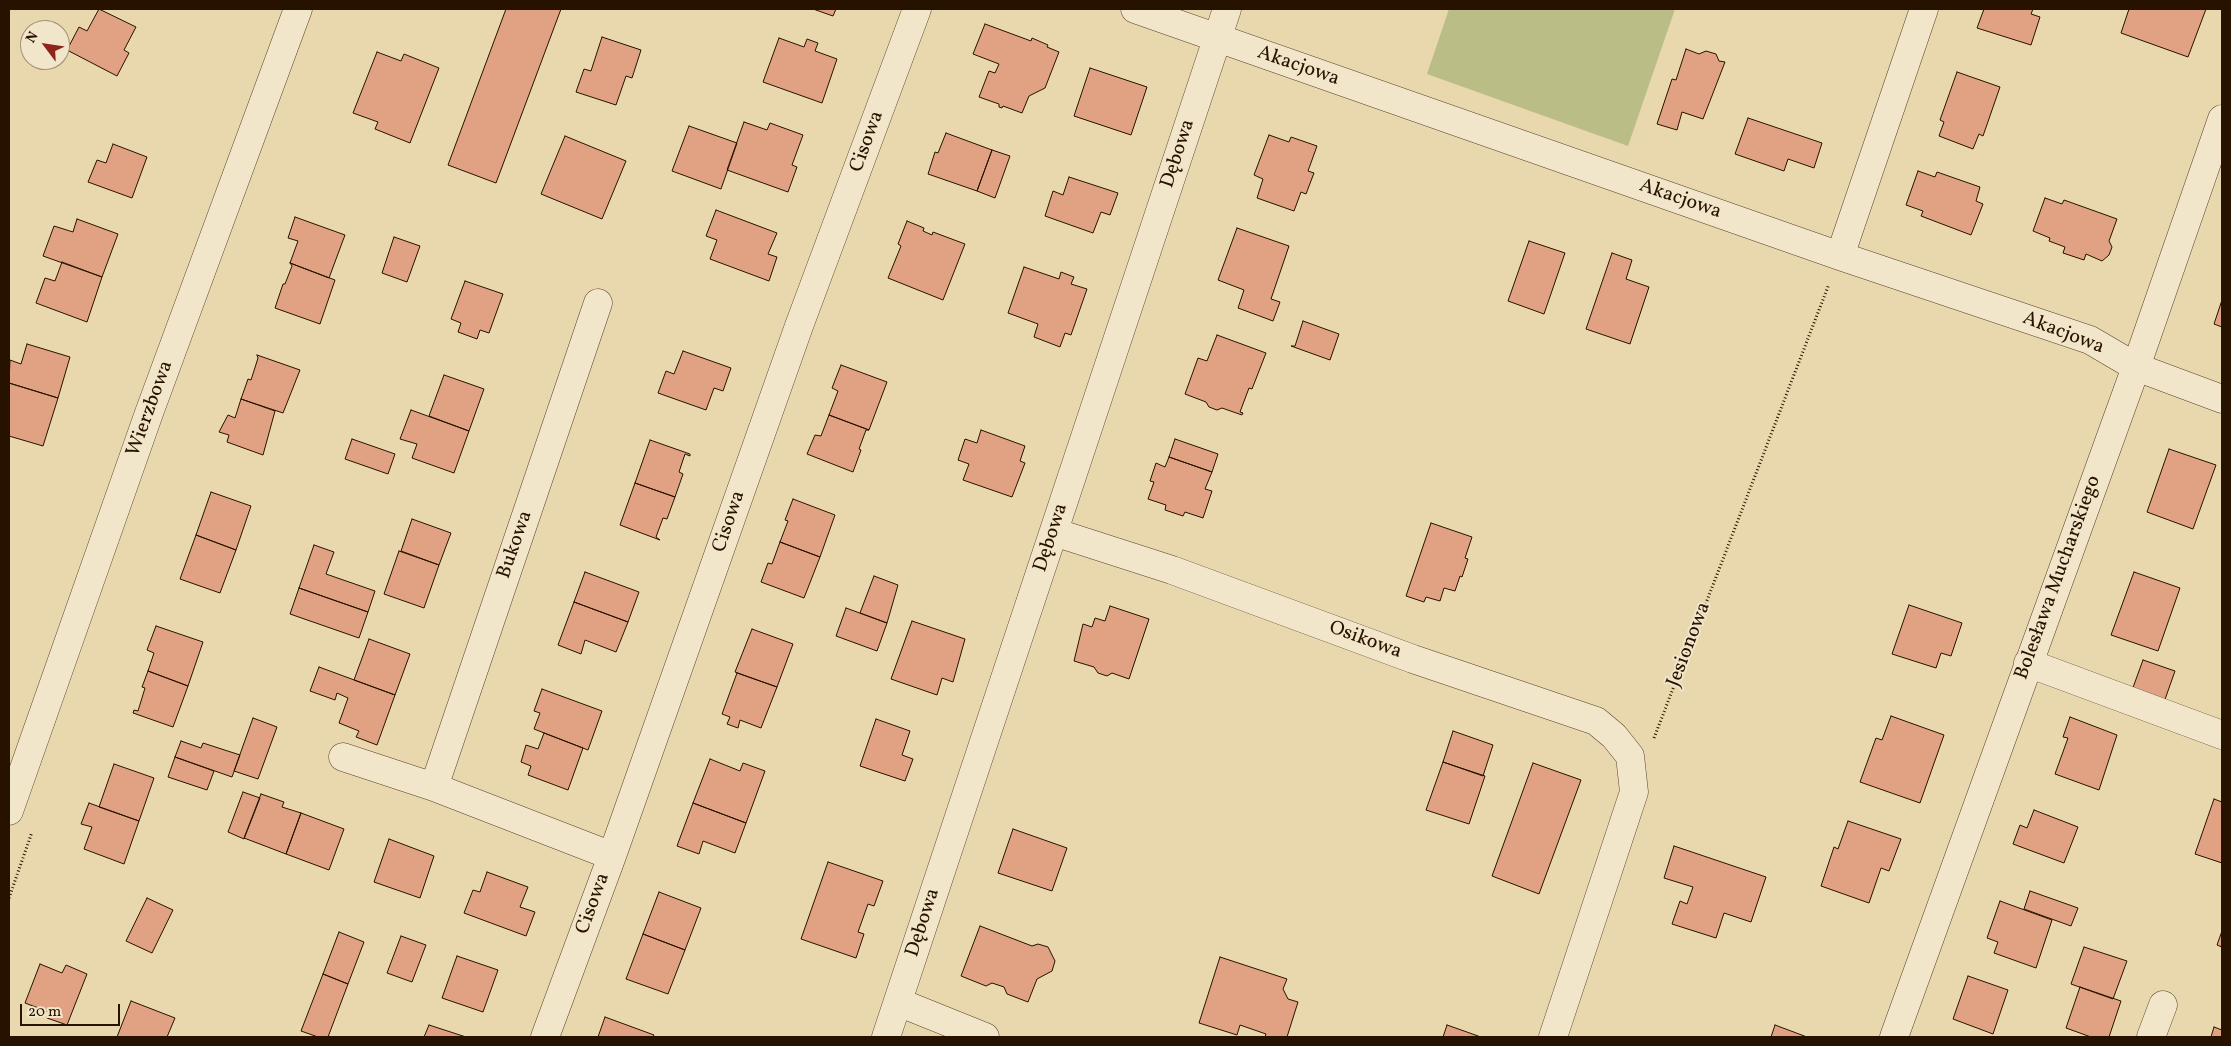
<!DOCTYPE html>
<meta charset="utf-8">
<style>
body{margin:0}
#map{position:relative;width:2231px;height:1046px;overflow:hidden;background:#e9d7ad;font-family:Vollkorn,serif}
canvas{display:block}
.frame{position:absolute;inset:0;border:10px solid #271200;pointer-events:none}
.north{position:absolute;left:20px;top:20px;width:50px;height:50px;box-sizing:border-box;background:#f1e5ca;border:1px solid #a09179;border-radius:50%;rotate:301deg;font-size:14px;font-weight:700;line-height:20px;text-align:center;color:#271200}
.north::after{content:'';display:block;margin:auto;width:18px;height:22px;background:#8f2418;clip-path:polygon(50% 0,100% 100%,50% 72%,0 100%)}
.scale{position:absolute;left:20px;top:1004px;width:100px;height:22px;box-sizing:border-box;border:2px solid #271200;border-top:0;padding-left:6px;font-size:15px;line-height:18px;white-space:nowrap;color:#271200;-webkit-text-stroke:4px #f1e5ca;paint-order:stroke}
</style>
<div id="map">
<canvas width="2231" height="1046"></canvas>
<div class="frame"></div>
<div class="north">N</div>
<div class="scale">20 m</div>
</div>
<script>
const ctx = document.querySelector('canvas').getContext('2d');
ctx.lineJoin = 'round';
function fill(path, color) { ctx.fillStyle = color; ctx.fill(path, 'evenodd'); }
const poly = rows => new Path2D(rows.map(r => 'M' + r).join(''));
function stroke(path, color, width, dash) { ctx.strokeStyle = color; ctx.lineWidth = width; ctx.lineCap = dash ? 'butt' : 'round'; ctx.setLineDash(dash || []); ctx.stroke(path); }
function drawText(font, color, halo, rows, align = 'center') {
  ctx.font = font + ' Vollkorn,serif'; ctx.lineWidth = 4; ctx.setLineDash([]); ctx.textBaseline = 'middle'; ctx.strokeStyle = halo; ctx.fillStyle = color; for (const [text, x, y, turn = 0] of rows) {
    ctx.save(); ctx.translate(x, y); ctx.rotate((+turn || 0) * Math.PI / 180); ctx.textAlign = isNaN(turn) ? turn : align; if (halo) ctx.strokeText(text, 0, 0); ctx.fillText(text, 0, 0); ctx.restore();
  }
}
const green = poly([
 [1449,9,1675,9,1628,146,1427,74]
]);
const building = poly([
 [99,9,136,27,124,50,129,53,117,76,67,50,79,27,87,31,99,9],
 [506,9,561,9,496,183,448,165,506,9],
 [813,9,836,9,833,16,813,9],
 [1984,9,2033,9,2031,14,2040,17,2031,45,1977,28,1984,9],
 [2129,9,2206,9,2188,57,2121,33,2129,9],
 [985,24,1031,41,1032,38,1048,45,1047,47,1059,52,1045,88,1029,96,1022,113,1003,106,1002,108,999,107,999,104,979,97,989,71,995,73,999,64,973,54,985,24],
 [602,37,641,50,632,78,626,76,616,105,576,92,584,69,591,71,602,37],
 [779,38,804,47,807,39,818,43,815,51,837,59,822,103,763,82,779,38],
 [1686,49,1699,54,1706,51,1716,54,1719,61,1725,62,1703,119,1682,112,1677,130,1657,124,1672,79,1676,80,1686,49],
 [377,52,401,61,404,54,439,68,410,143,375,129,378,122,353,113,377,52],
 [1090,68,1147,87,1131,135,1074,116,1090,68],
 [1957,72,2000,87,1983,136,1979,134,1973,149,1939,136,1944,122,1940,120,1957,72],
 [1748,118,1822,143,1814,168,1788,159,1784,171,1735,154,1748,118],
 [744,122,767,130,770,123,803,135,792,165,797,167,788,192,727,170,744,122],
 [689,126,737,143,721,189,672,171,689,126],
 [946,133,992,150,977,191,928,174,935,152,938,153,946,133],
 [1269,135,1289,142,1291,137,1317,146,1308,171,1314,173,1306,194,1301,192,1294,211,1257,198,1263,179,1254,175,1269,135],
 [565,136,626,161,602,219,541,194,565,136],
 [113,144,147,157,132,198,88,182,97,160,106,163,113,144],
 [992,150,1010,156,995,198,977,191,992,150],
 [1918,171,1935,177,1937,172,1980,187,1976,201,1983,204,1971,235,1921,216,1923,211,1906,205,1918,171],
 [1069,177,1118,193,1110,215,1101,212,1093,233,1045,216,1053,191,1063,195,1069,177],
 [2045,198,2062,204,2064,200,2117,219,2109,241,2112,247,2109,255,2102,261,2086,254,2084,260,2063,253,2065,247,2049,241,2050,238,2033,231,2045,198],
 [716,210,777,233,768,254,777,257,769,281,710,259,717,240,706,236,716,210],
 [295,217,345,235,329,278,290,263,298,241,288,238,295,217],
 [77,219,118,234,102,277,43,256,54,226,73,232,77,219],
 [907,221,924,228,923,231,932,235,933,232,965,244,943,300,888,278,901,246,898,244,907,221],
 [1237,228,1289,246,1271,299,1280,302,1273,321,1238,308,1244,290,1218,280,1237,228],
 [394,237,420,246,407,282,382,273,394,237],
 [1529,241,1565,253,1544,314,1508,301,1529,241],
 [1612,253,1632,260,1626,279,1649,287,1630,344,1586,329,1612,253],
 [62,262,102,277,87,322,36,303,45,278,55,281,62,262],
 [290,263,335,280,320,324,275,308,283,284,285,284,292,266,290,263],
 [1024,267,1059,279,1061,272,1074,277,1071,284,1087,289,1071,335,1065,333,1060,347,1034,337,1038,324,1008,313,1024,267],
 [465,281,503,294,489,333,480,330,477,339,458,332,461,323,451,319,465,281],
 [2222,300,2222,327,2214,324,2222,300],
 [1303,321,1339,334,1330,360,1291,346,1295,346,1303,321],
 [1217,335,1266,353,1252,389,1249,388,1240,412,1243,413,1242,415,1222,408,1217,410,1209,407,1206,402,1185,394,1198,358,1207,361,1217,335],
 [27,344,70,357,58,398,9,383,10,360,21,364,27,344],
 [683,351,731,368,723,391,714,388,706,410,658,393,666,371,674,374,683,351],
 [257,355,300,370,283,413,241,399,248,379,251,380,258,358,257,355],
 [841,365,887,382,869,430,829,415,838,391,832,388,841,365],
 [444,375,484,389,469,431,429,416,444,375],
 [9,383,58,398,43,446,9,436,9,383],
 [241,399,275,411,263,455,227,442,229,435,219,432,228,415,235,418,241,399],
 [411,410,469,431,454,473,412,458,417,444,400,439,411,410],
 [829,415,869,430,866,430,859,449,861,450,853,472,807,454,815,435,821,436,829,415],
 [981,430,1025,446,1020,461,1025,463,1012,497,963,480,969,464,958,460,965,439,977,443,981,430],
 [352,439,395,454,388,474,345,459,352,439],
 [1175,439,1218,454,1212,472,1169,457,1175,439],
 [650,440,690,454,690,456,685,454,679,472,683,474,675,497,635,483,650,440],
 [2169,449,2216,465,2193,529,2147,512,2169,449],
 [1169,457,1212,472,1205,489,1212,491,1203,518,1185,512,1183,516,1165,510,1166,505,1148,499,1154,482,1150,481,1156,463,1165,467,1169,457],
 [635,483,675,497,667,519,663,518,656,537,660,540,620,525,635,483],
 [211,492,251,506,236,550,196,535,211,492],
 [793,499,835,515,820,557,780,542,788,521,785,520,793,499],
 [412,519,451,533,439,565,401,551,412,519],
 [1431,523,1472,537,1465,558,1468,559,1462,577,1460,576,1455,591,1444,588,1440,601,1426,597,1424,602,1406,596,1431,523],
 [196,535,236,550,220,593,180,579,196,535],
 [780,542,820,557,804,598,761,582,768,563,772,564,780,542],
 [314,545,334,552,326,574,375,591,368,612,299,588,314,545],
 [399,551,439,565,424,608,384,594,399,551],
 [585,572,639,592,628,622,574,602,585,572],
 [2134,572,2180,588,2158,651,2111,635,2134,572],
 [874,576,898,585,887,623,860,613,874,576],
 [299,588,368,612,359,638,290,614,299,588],
 [574,602,628,622,616,652,585,640,581,654,558,645,574,602],
 [1909,605,1962,623,1951,656,1941,653,1936,668,1892,654,1909,605],
 [1110,606,1149,619,1129,679,1112,673,1107,676,1098,673,1094,667,1074,661,1083,624,1092,627,1095,618,1105,621,1110,606],
 [846,608,887,623,877,651,836,636,846,608],
 [912,621,965,639,953,682,942,678,937,695,891,679,912,621],
 [156,626,203,642,188,686,148,671,154,653,147,650,156,626],
 [752,629,793,644,777,687,735,672,752,629],
 [369,639,410,654,395,695,354,680,369,639],
 [2143,660,2175,671,2163,705,2131,693,2143,660],
 [319,667,395,695,377,745,356,737,359,731,339,723,348,698,337,693,335,700,310,691,319,667],
 [148,671,188,686,173,727,133,713,134,710,138,711,145,688,142,687,148,671],
 [737,673,777,687,761,728,740,720,738,728,727,724,730,717,722,714,737,673],
 [542,689,602,711,588,750,534,729,540,713,534,711,542,689],
 [1891,716,1944,735,1920,803,1860,782,1876,738,1882,740,1891,716],
 [2070,717,2117,735,2099,790,2055,774,2068,738,2063,737,2070,717],
 [253,718,277,727,258,779,234,771,253,718],
 [876,719,910,731,902,755,913,759,905,781,860,766,876,719],
 [1453,731,1493,745,1483,776,1443,762,1453,731],
 [544,733,583,748,568,790,528,775,531,766,521,762,526,745,538,749,544,733],
 [181,741,201,748,203,743,240,755,232,777,175,757,181,741],
 [175,757,214,771,207,790,168,777,175,757],
 [710,759,740,771,743,763,765,771,746,823,693,803,710,759],
 [1443,762,1485,776,1469,824,1426,810,1443,762],
 [1533,763,1581,780,1539,894,1492,876,1533,763],
 [114,764,154,778,139,821,99,807,114,764],
 [243,792,260,798,244,839,228,832,243,792],
 [261,794,284,802,282,807,301,813,286,854,244,838,261,794],
 [2214,799,2222,802,2222,863,2195,854,2214,799],
 [89,803,139,821,124,864,84,849,92,827,81,824,89,803],
 [693,803,746,823,735,853,703,841,699,854,677,846,693,803],
 [2034,810,2078,827,2064,863,2013,844,2020,825,2027,828,2034,810],
 [301,813,344,829,329,870,286,854,301,813],
 [1848,821,1901,839,1889,871,1881,868,1869,903,1821,886,1834,847,1838,849,1848,821],
 [1013,829,1067,848,1052,891,998,873,1013,829],
 [389,839,434,856,420,898,374,882,389,839],
 [1674,846,1766,877,1751,922,1724,913,1716,938,1672,924,1680,901,1687,904,1693,887,1664,878,1674,846],
 [828,862,883,881,874,906,868,904,858,932,864,934,856,958,801,939,828,862],
 [487,872,528,887,520,907,535,912,526,936,464,913,473,890,480,892,487,872],
 [2030,891,2078,908,2071,926,2024,909,2030,891],
 [659,892,701,908,685,950,643,934,659,892],
 [147,898,173,910,152,953,126,941,147,898],
 [2000,901,2052,920,2036,968,1994,953,1998,942,1987,938,2000,901],
 [980,926,1032,946,1038,944,1048,947,1055,961,1052,971,1037,979,1028,1002,1007,994,1004,987,992,983,986,986,961,976,980,926],
 [2222,931,2222,947,2217,945,2222,931],
 [339,932,364,942,348,984,323,974,339,932],
 [643,934,685,950,668,994,626,979,643,934],
 [401,936,426,945,412,982,387,973,401,936],
 [2084,947,2127,961,2113,999,2071,984,2084,947],
 [457,956,498,970,483,1012,442,998,457,956],
 [1220,957,1287,979,1283,989,1288,999,1298,1002,1287,1037,1265,1037,1266,1034,1240,1025,1237,1035,1199,1023,1220,957],
 [40,964,62,973,66,965,87,974,67,1025,47,1018,49,1012,25,1003,40,964],
 [323,974,348,984,328,1037,318,1037,301,1031,323,974],
 [1968,976,2008,990,1993,1034,1953,1019,1968,976],
 [2080,987,2121,1001,2109,1037,2091,1037,2066,1028,2080,987],
 [131,1001,175,1018,167,1037,117,1037,131,1001],
 [605,1017,654,1035,653,1037,598,1037,605,1017],
 [429,1025,466,1037,424,1037,429,1025],
 [1447,1025,1481,1037,1443,1037,1447,1025],
 [1775,1025,1807,1037,1771,1037,1775,1025],
 [2214,1027,2222,1030,2222,1037,2211,1037,2214,1027]
]);
const path = poly([
 [1654,738,1829,284],
 [9,898,32,832]
]);
const minor = poly([
 [1135,9,1840,256,2090,340,2136,367,2222,399],
 [1840,256,1924,9],
 [1054,532,1172,570,1413,659,1596,721,1614,736,1630,756,1634,792,1553,1037],
 [2028,663,2222,735],
 [343,757,434,787,612,856],
 [434,787,598,303],
 [9,811,149,413,298,9],
 [898,1002,985,1037],
 [545,1037,612,856,799,326,917,9],
 [886,1037,1227,9],
 [1894,1037,2136,367,2222,119],
 [2151,1037,2163,1005]
]);
const streetNames = [
 ["Akacjowa",1298,67,19],
 ["Cisowa",868,142,-70],
 ["Dębowa",1179,154,-72],
 ["Akacjowa",1680,200,19],
 ["Akacjowa",2063,334,21],
 ["Wierzbowa",151,409,-70],
 ["Cisowa",730,522,-71],
 ["Dębowa",1052,538,-72],
 ["Bukowa",516,545,-71],
 ["Bolesława Mucharskiego",2059,578,-70],
 ["Osikowa",1365,641,20],
 ["Jesionowa",1690,645,-69],
 ["Cisowa",594,904,-70],
 ["Dębowa",924,923,-72]
];
fill(green, '#bbbd86');
fill(building, '#e0a283');
stroke(building, '#271200', 1);
stroke(minor, '#58432b', 29);
stroke(path, '#271200', 3, [1, 2.5]);
stroke(minor, '#f1e5ca', 28);
drawText('20px', '#271200', '#f1e5ca', streetNames);
</script>
